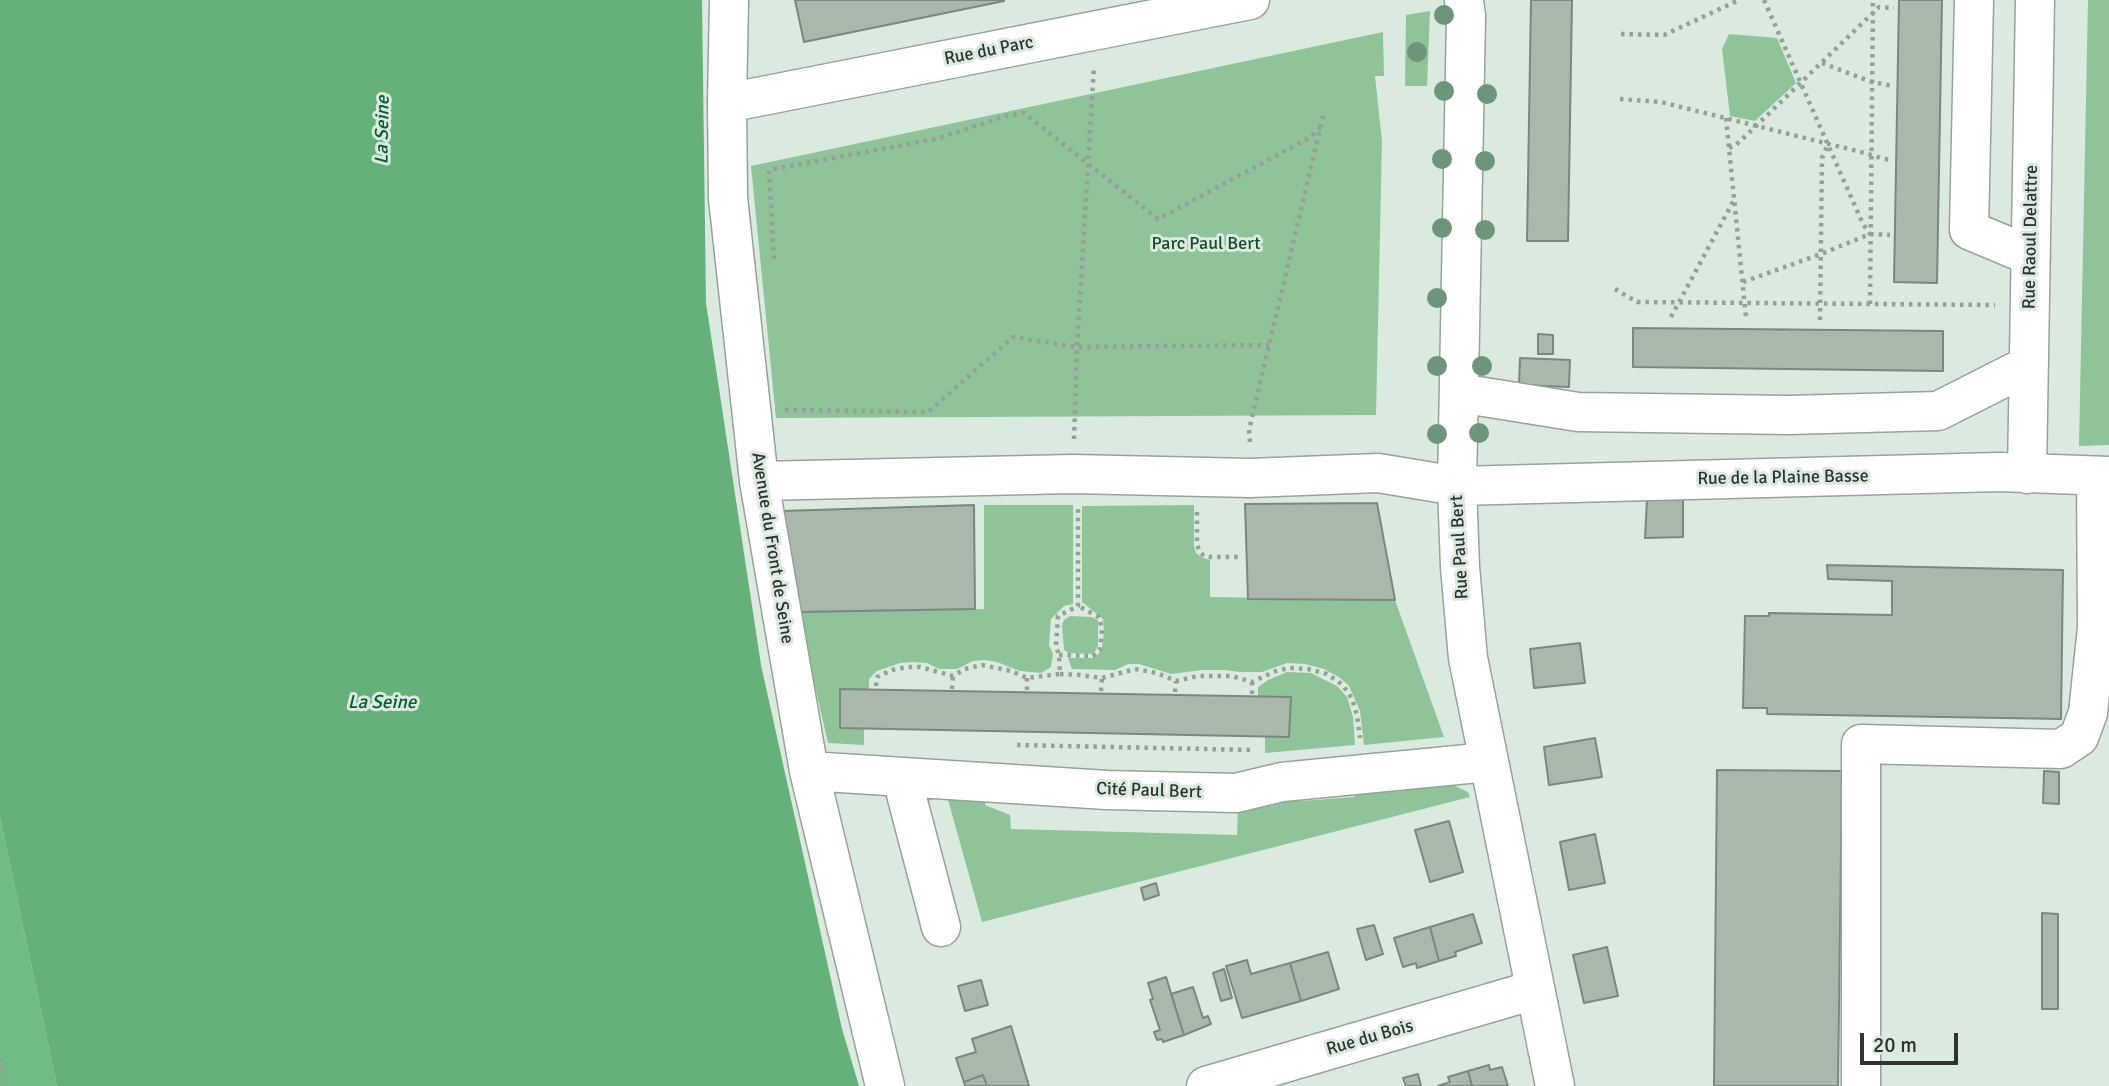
<!DOCTYPE html>
<meta charset="utf-8">
<style>
body{margin:0}
#map{position:relative;width:2109px;height:1086px;overflow:hidden;background:#dbeade;font-family:Signika,sans-serif}
canvas{display:block}
.scale{position:absolute;left:1860px;top:1033px;width:98px;height:32px;box-sizing:border-box;border:4px solid #2f3430;border-top:0;padding-left:9px;font-size:21px;line-height:24px;white-space:nowrap;color:#2f3430;-webkit-text-stroke:5px #dbeade;paint-order:stroke}
</style>
<div id="map">
<canvas width="2109" height="1086"></canvas>
<div class="scale">20 m</div>
</div>
<script>
const ctx = document.querySelector('canvas').getContext('2d');
ctx.lineJoin = 'round';
function fill(path, color) { ctx.fillStyle = color; ctx.fill(path, 'evenodd'); }
const poly = rows => new Path2D(rows.map(r => 'M' + r).join(''));
function stroke(path, color, width, dash) { ctx.strokeStyle = color; ctx.lineWidth = width; ctx.lineCap = dash ? 'butt' : 'round'; ctx.setLineDash(dash || []); ctx.stroke(path); }
function drawText(font, color, halo, rows, align = 'center') {
  ctx.font = font + ' Signika,sans-serif'; ctx.lineWidth = 6; ctx.setLineDash([]); ctx.textBaseline = 'middle'; ctx.strokeStyle = halo; ctx.fillStyle = color; for (const [text, x, y, turn = 0] of rows) {
    ctx.save(); ctx.translate(x, y); ctx.rotate((+turn || 0) * Math.PI / 180); ctx.textAlign = isNaN(turn) ? turn : align; if (halo) ctx.strokeText(text, 0, 0); ctx.fillText(text, 0, 0); ctx.restore();
  }
}
const green = poly([
 [2088,0,2109,0,2109,445,2079,446],
 [1430,11,1427,86,1405,86,1406,15],
 [1383,32,1384,76,1375,76,1382,141,1376,415,776,418,751,166],
 [1729,34,1777,38,1796,83,1755,121,1730,116,1722,49],
 [984,505,1073,505,1073,604,1064,606,1051,619,1049,645,1053,654,1051,667,1041,673,1020,671,997,662,985,660,973,661,957,669,939,669,927,663,913,662,900,663,877,671,869,679,869,689,840,690,840,728,864,729,864,745,828,743,798,612,984,609],
 [1194,505,1194,547,1196,553,1201,557,1210,560,1210,597,1395,600,1444,737,1364,745,1360,711,1349,686,1339,677,1324,669,1305,664,1287,663,1262,672,1240,672,1225,670,1202,670,1171,674,1139,664,1128,664,1115,670,1072,669,1068,658,1092,658,1097,656,1102,648,1104,632,1103,619,1082,602,1082,506],
 [1070,616,1092,617,1098,620,1098,646,1095,652,1091,654,1069,653,1064,650,1062,625,1064,620],
 [1287,672,1311,673,1337,686,1347,697,1353,717,1355,745,1265,753,1265,736,1289,737,1291,698,1258,697,1258,687,1268,680],
 [1438,778,1468,792,1470,797,982,922,947,796,924,802,927,786,990,789,985,805,1010,815,1011,829,1237,835,1238,809,1294,790,1301,801,1354,797,1360,784]
]);
const forest = poly([
 [0,818,57,1086,0,1086]
]);
const water = poly([
 [0,0,702,0,706,303,761,665,842,1029,859,1086,57,1086,0,818]
]);
const building = poly([
 [795,0,1004,0,1004,1,804,42,795,0],
 [1531,0,1572,0,1568,241,1527,241,1531,0],
 [1899,0,1942,0,1937,283,1894,282,1899,0],
 [1633,328,1943,331,1943,371,1633,367,1633,328],
 [1538,334,1553,335,1553,354,1538,354,1538,334],
 [1520,358,1570,360,1569,387,1519,385,1520,358],
 [1683,499,1683,537,1645,538,1647,500,1683,499],
 [1377,503,1395,600,1248,599,1245,504,1377,503],
 [974,505,975,609,798,612,782,511,974,505],
 [1827,565,2063,570,2061,719,1767,714,1767,708,1743,708,1745,616,1769,616,1769,613,1892,615,1892,581,1828,579,1827,565],
 [1580,643,1585,683,1534,688,1530,649,1580,643],
 [840,689,1291,697,1289,737,840,728,840,689],
 [1595,738,1602,777,1549,785,1544,747,1595,738],
 [1717,770,1842,771,1838,1086,1714,1086,1717,770],
 [2044,771,2059,772,2059,804,2043,803,2044,771],
 [1449,821,1463,872,1430,882,1415,830,1449,821],
 [1595,834,1605,883,1569,890,1560,842,1595,834],
 [1156,883,1159,895,1144,900,1141,888,1156,883],
 [2042,913,2058,914,2058,1009,2042,1009,2042,913],
 [1473,914,1482,943,1455,952,1456,956,1439,961,1430,927,1473,914],
 [1374,925,1383,954,1366,960,1357,929,1374,925],
 [1430,927,1439,961,1417,968,1416,963,1403,967,1394,938,1430,927],
 [1607,947,1618,996,1584,1003,1573,955,1607,947],
 [1328,952,1339,989,1301,1001,1290,963,1328,952],
 [1247,960,1251,974,1290,963,1301,1001,1242,1018,1226,966,1247,960],
 [1224,969,1232,998,1221,1001,1213,973,1224,969],
 [1166,977,1184,1035,1163,1042,1162,1039,1157,1040,1154,1032,1160,1030,1150,1000,1153,999,1148,983,1166,977],
 [981,980,988,1005,965,1011,958,986,981,980],
 [1193,987,1203,1018,1208,1016,1211,1024,1184,1035,1171,994,1193,987],
 [1011,1026,1029,1086,987,1086,983,1075,964,1082,956,1058,976,1052,972,1039,1011,1026],
 [1489,1065,1490,1070,1502,1067,1508,1086,1472,1086,1468,1071,1489,1065],
 [1468,1071,1472,1086,1438,1086,1450,1082,1448,1077,1468,1071],
 [1418,1074,1421,1086,1406,1086,1403,1078,1418,1074],
 [983,1075,987,1086,965,1086,964,1082,983,1075]
]);
const path = poly([
 [1764,0,1863,224,1870,234],
 [1621,34,1664,35,1739,0],
 [1822,63,1872,82,1893,86],
 [1620,99,1661,102,1865,153,1884,159,1893,160],
 [1726,118,1746,318],
 [1729,148,1736,145,1756,126,1879,7,1894,8],
 [774,259,769,170,936,139,1006,116,1024,113,1158,219,1309,138,1320,128],
 [1743,282,1821,254,1870,234,1890,235],
 [1615,289,1637,302,1995,305],
 [1870,304,1873,0],
 [1671,317,1734,200],
 [1820,320,1822,158,1828,144],
 [785,410,928,412,1013,337,1077,347,1269,345],
 [1074,439,1077,347,1094,66],
 [1250,442,1249,430,1324,112],
 [1197,512,1197,545,1200,552,1204,556,1210,557,1242,557],
 [1059,655,1093,656,1100,650,1102,630,1099,617,1078,606],
 [1060,674,1080,675,1102,678,1135,669,1157,673,1176,681,1198,676,1232,676,1252,682,1276,671,1289,668,1308,669,1327,674,1343,685,1352,699,1357,715,1360,738],
 [876,686,877,677,892,670,908,667,920,667,953,676,965,669,982,665,1011,671,1027,678,1060,674,1059,655,1056,646,1058,616,1078,606,1078,509],
 [952,689,953,676],
 [1027,690,1027,678],
 [1101,691,1102,678],
 [1175,692,1176,681],
 [1252,694,1252,682],
 [1017,745,1253,750],
 [0,1059,5,1086]
]);
const minor = poly([
 [729,0,727,103,728,198,759,481,809,771,885,1086],
 [1464,0,1466,16,1457,486,1460,567,1468,658,1555,1086],
 [1974,0,1969,230,2031,256],
 [727,103,1250,0],
 [1459,393,1578,412,1789,415,1938,411,2029,365],
 [2027,474,2035,0],
 [2096,477,2097,628,2107,650],
 [759,481,1073,474,1250,478,1378,473,1457,486,1999,472,2109,476],
 [809,771,1107,790,1236,793,1282,782,1488,762],
 [907,778,906,794,941,927],
 [1206,1086,1534,990],
 [1861,1086,1861,744,2061,749,2079,737,2088,713,2097,628]
]);
const trees = [
 [1444,15],
 [1417,52],
 [1444,91],
 [1487,94],
 [1442,159],
 [1485,161],
 [1442,228],
 [1485,230],
 [1437,298],
 [1437,366],
 [1482,366],
 [1479,433],
 [1437,434]
];
const streetNames = [
 ["Rue du Parc",989,51,-11],
 ["Rue Raoul Delattre",2031,237,-89],
 ["Rue de la Plaine Basse",1783,478,-1],
 ["Rue Paul Bert",1460,547,-93],
 ["Avenue du Front de Seine",772,548,81],
 ["Cité Paul Bert",1149,791,2],
 ["Rue du Bois",1370,1038,-16]
];
const parkNames = [
 ["Parc Paul Bert",1206,244]
];
const waterNames = [
 ["La Seine",383,130,-89],
 ["La Seine",382,703]
];
fill(green, '#8fc49b');
fill(forest, '#71bc85');
fill(water, '#66b17b');
fill(building, '#aab8ac');
stroke(building, '#7a887d', 2);
stroke(minor, '#96a398', 41);
stroke(path, '#95a097', 4.5, [3.5, 5]);
stroke(minor, '#fff', 38);
ctx.fillStyle = '#6e947a';
for (const [x, y] of trees) { ctx.beginPath(); ctx.arc(x, y, 10, 0, 2 * Math.PI); ctx.fill(); }
drawText('18px', '#2f3430', '#dbeade', streetNames);
drawText('18px', '#154d29', '#dbeade', parkNames);
drawText('italic 19px', '#035f2d', '#dbeade', waterNames);
</script>
